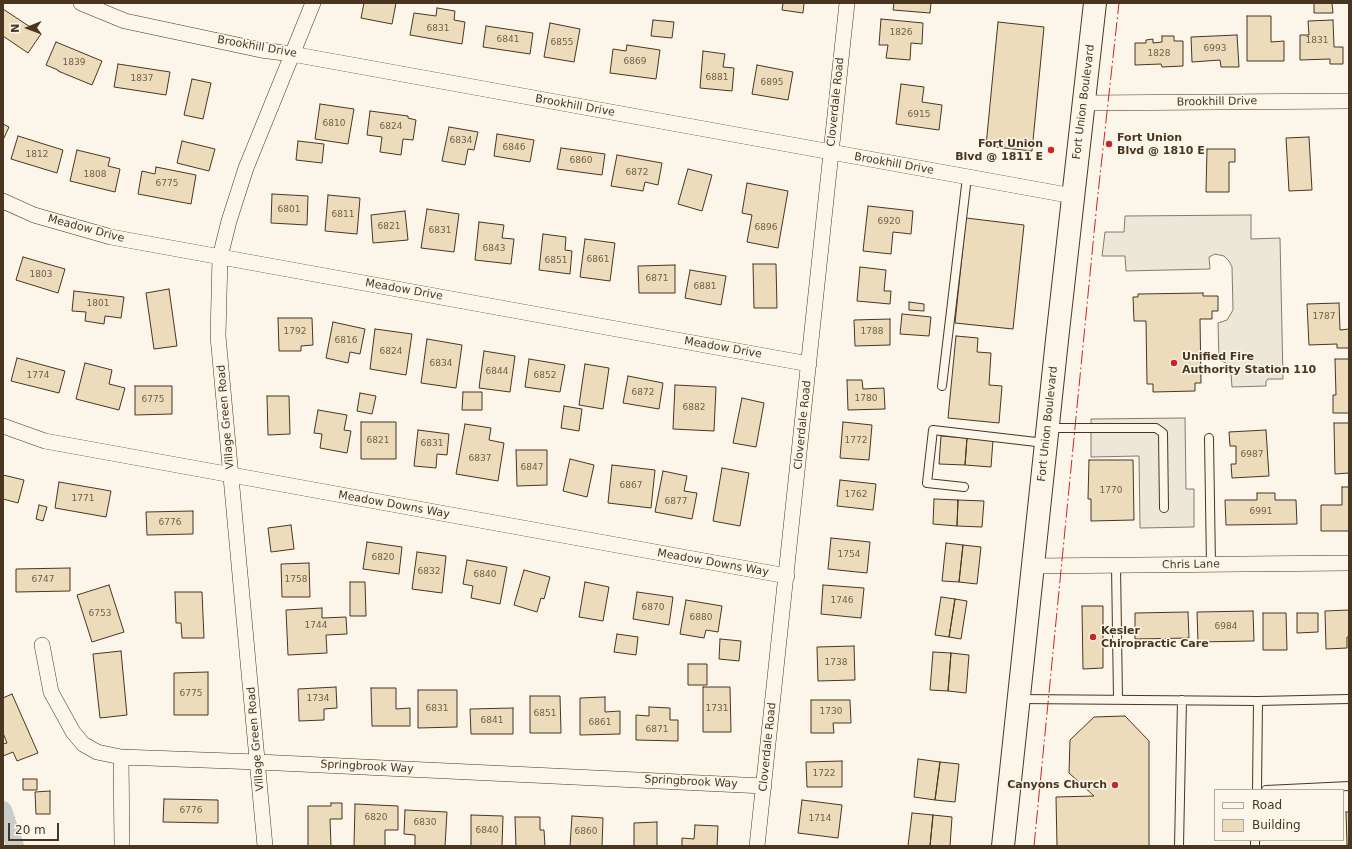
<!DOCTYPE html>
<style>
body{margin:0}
#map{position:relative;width:1352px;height:849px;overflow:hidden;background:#fbf6e9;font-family:"DejaVu Sans",sans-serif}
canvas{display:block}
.frame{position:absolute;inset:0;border:4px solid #4a3520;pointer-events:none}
.legend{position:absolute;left:1214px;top:789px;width:130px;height:52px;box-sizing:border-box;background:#fbf6e9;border:1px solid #b4a999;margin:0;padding:5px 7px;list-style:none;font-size:12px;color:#4a3520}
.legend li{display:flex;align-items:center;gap:8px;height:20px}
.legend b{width:20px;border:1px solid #b4a999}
.north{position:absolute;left:8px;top:8px;width:40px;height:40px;-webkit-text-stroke:3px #fbf6e9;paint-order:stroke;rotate:269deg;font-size:11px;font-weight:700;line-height:16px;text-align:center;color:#4a3520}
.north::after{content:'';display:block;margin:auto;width:14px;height:18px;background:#4a3520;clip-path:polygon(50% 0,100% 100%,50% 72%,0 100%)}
.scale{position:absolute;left:8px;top:823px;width:51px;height:18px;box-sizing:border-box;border:2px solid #4a3520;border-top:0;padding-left:5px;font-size:12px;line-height:14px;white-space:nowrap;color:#4a3520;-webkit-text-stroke:3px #fbf6e9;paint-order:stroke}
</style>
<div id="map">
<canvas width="1352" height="849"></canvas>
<div class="frame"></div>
<ul class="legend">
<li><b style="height:5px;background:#fbf6e9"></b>Road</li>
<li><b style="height:11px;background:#ecdcbc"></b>Building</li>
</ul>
<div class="north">N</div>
<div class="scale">20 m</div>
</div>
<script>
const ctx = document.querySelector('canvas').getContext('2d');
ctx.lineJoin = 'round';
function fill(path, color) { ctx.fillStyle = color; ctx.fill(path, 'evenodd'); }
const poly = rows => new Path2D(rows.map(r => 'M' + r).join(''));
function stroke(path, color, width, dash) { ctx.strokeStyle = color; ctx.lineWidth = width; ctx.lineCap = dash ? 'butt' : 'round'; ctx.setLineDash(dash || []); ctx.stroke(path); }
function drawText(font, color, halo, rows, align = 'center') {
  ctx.font = font + ' "DejaVu Sans",sans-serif'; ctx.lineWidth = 3; ctx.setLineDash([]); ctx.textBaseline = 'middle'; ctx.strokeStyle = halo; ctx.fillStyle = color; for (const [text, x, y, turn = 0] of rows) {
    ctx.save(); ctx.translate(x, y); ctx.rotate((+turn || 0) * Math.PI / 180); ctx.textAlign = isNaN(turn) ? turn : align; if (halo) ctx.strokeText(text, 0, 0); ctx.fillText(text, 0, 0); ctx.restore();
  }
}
const parking = poly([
 [1251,215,1251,239,1280,238,1283,379,1268,379,1266,381,1266,386,1232,387,1231,374,1229,367,1226,363,1219,360,1218,323,1227,320,1233,310,1232,267,1229,261,1224,256,1215,254,1209,257,1210,269,1126,271,1125,256,1102,256,1105,232,1124,232,1125,216,1251,215],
 [1185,418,1186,489,1194,489,1194,527,1140,528,1139,456,1091,457,1091,419,1185,418]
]);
const canal = poly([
 [3,810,15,846]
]);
const building = poly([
 [364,3,396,3,392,24,361,18,364,3],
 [783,3,804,3,803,13,782,10,783,3],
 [894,3,931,3,930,13,893,10,894,3],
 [1314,3,1332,3,1333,13,1314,13,1314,3],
 [437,8,455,11,454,20,465,22,462,44,410,35,414,13,436,16,437,8],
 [3,9,41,34,28,53,3,36,3,9],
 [1247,16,1271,16,1271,42,1284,41,1284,61,1247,61,1247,16],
 [881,19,923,23,922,44,911,43,910,60,886,58,888,45,879,45,881,19],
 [653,20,674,22,672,38,651,36,653,20],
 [1333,20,1334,47,1343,47,1343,64,1330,64,1330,59,1300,60,1300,35,1309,35,1308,21,1333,20],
 [998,22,1044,27,1032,151,986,146,998,22],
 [550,23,580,29,574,62,544,57,550,23],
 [486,26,533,33,530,54,483,47,486,26],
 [1237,35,1239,67,1221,67,1220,60,1192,62,1191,37,1237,35],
 [1162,36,1174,36,1174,41,1183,41,1183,66,1162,67,1161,64,1135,65,1135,43,1146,43,1146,40,1153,39,1153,43,1162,42,1162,36],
 [56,42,102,61,92,85,58,71,58,70,46,65,56,42],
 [627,45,660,50,656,79,610,73,613,49,626,51,627,45],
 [703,51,725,54,723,67,734,68,732,91,700,88,703,51],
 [118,64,170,72,166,95,114,87,118,64],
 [757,65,793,72,788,100,752,94,757,65],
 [192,79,211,83,203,119,184,115,192,79],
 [901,84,924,87,922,102,942,105,939,130,896,124,901,84],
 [320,104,354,109,348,144,315,139,320,104],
 [370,111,408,116,408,118,416,120,413,140,403,139,401,155,380,152,382,137,367,135,370,111],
 [3,124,9,127,3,140,3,124],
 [449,127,478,132,474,150,468,149,465,165,442,161,449,127],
 [497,134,534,140,530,162,494,156,497,134],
 [18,136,63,150,57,173,11,159,18,136],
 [1309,137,1312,190,1289,191,1286,138,1309,137],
 [182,141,215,149,209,171,177,163,182,141],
 [298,141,324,144,322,163,296,160,298,141],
 [561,148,605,154,602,175,557,169,561,148],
 [1207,149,1235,149,1235,162,1229,162,1229,192,1206,192,1207,149],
 [77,150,110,158,108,166,120,169,115,192,70,181,77,150],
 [617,155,662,163,658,185,645,182,643,191,611,186,617,155],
 [156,167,196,175,191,204,138,194,142,171,155,174,156,167],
 [688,169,712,175,702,211,678,204,688,169],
 [747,183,788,191,778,248,747,242,752,215,742,213,747,183],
 [272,194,308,196,307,225,271,223,272,194],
 [328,195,360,198,357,234,325,231,328,195],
 [868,206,913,211,911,234,893,232,891,254,863,251,868,206],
 [427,209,459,214,454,252,421,248,427,209],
 [405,211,408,240,373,243,371,215,405,211],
 [966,218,1024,225,1013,329,955,323,966,218],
 [479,222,504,225,502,238,514,239,511,264,475,260,479,222],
 [543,234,566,237,565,250,572,251,570,274,539,270,543,234],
 [585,239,615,243,610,281,580,277,585,239],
 [23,257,65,269,58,293,16,280,23,257],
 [753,264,776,264,777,308,754,308,753,264],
 [675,265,675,293,639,293,638,266,675,265],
 [860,267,886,270,884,291,891,291,890,304,857,301,860,267],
 [690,270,726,276,721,305,685,298,690,270],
 [169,289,177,346,154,349,146,293,169,289],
 [74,291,124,297,121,318,105,316,104,324,85,321,86,312,72,311,74,291],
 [1203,293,1203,296,1218,296,1218,311,1212,311,1212,319,1200,319,1201,383,1195,383,1195,391,1153,392,1153,384,1147,384,1146,321,1134,321,1133,297,1138,297,1138,294,1203,293],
 [909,302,924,304,924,311,909,310,909,302],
 [1339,303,1340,330,1349,329,1349,348,1337,348,1337,344,1309,345,1307,304,1339,303],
 [902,314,931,317,929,336,900,334,902,314],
 [278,318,312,318,313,345,301,346,301,351,279,351,278,318],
 [890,319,890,345,855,346,854,320,890,319],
 [333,322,365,329,360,354,350,352,348,363,326,358,333,322],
 [375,329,412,334,406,375,370,369,375,329],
 [956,336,978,338,977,352,991,353,989,385,1002,386,999,423,948,418,956,336],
 [427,339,462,345,456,388,421,383,427,339],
 [484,351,515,356,510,392,479,388,484,351],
 [17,358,65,371,59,393,11,381,17,358],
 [529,359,565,365,560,392,525,387,529,359],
 [1335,359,1349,359,1349,413,1333,413,1333,395,1336,395,1335,359],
 [85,363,112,370,109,384,125,388,119,410,76,399,85,363],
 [585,364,609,368,603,409,579,405,585,364],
 [628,376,663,383,659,409,623,403,628,376],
 [847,380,862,380,863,389,884,388,885,409,848,410,847,380],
 [675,385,716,387,714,431,673,429,675,385],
 [135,386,172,386,172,414,135,415,135,386],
 [463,392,482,392,482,410,462,410,463,392],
 [360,393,376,396,372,414,357,411,360,393],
 [267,396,289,396,290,434,268,435,267,396],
 [742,398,764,403,756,447,733,443,742,398],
 [564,406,582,409,579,431,561,428,564,406],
 [318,410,347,415,344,430,351,431,347,453,320,448,322,434,314,433,318,410],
 [361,422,396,422,396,459,361,459,361,422],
 [843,422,872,425,869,460,840,458,843,422],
 [1334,423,1349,423,1349,473,1335,474,1334,423],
 [465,424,491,428,489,440,504,443,498,481,456,474,465,424],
 [418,430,449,434,447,455,437,454,436,468,414,466,418,430],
 [1266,430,1269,476,1232,478,1231,464,1236,464,1236,446,1230,446,1229,432,1266,430],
 [941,436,967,438,965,465,939,464,941,436],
 [967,438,993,440,991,467,965,465,967,438],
 [516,450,547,450,547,485,517,486,516,450],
 [570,459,594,465,587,497,563,491,570,459],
 [1089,460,1133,460,1134,520,1091,521,1091,499,1088,499,1089,460],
 [612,465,655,470,651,508,608,503,612,465],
 [722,468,749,473,740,526,713,521,722,468],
 [663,471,687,476,684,491,697,493,692,519,655,512,663,471],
 [3,475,24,480,18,503,3,499,3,475],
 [840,480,876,484,873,510,837,506,840,480],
 [59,482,111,491,106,517,55,508,59,482],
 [1342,487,1349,487,1349,531,1321,531,1321,505,1342,505,1342,487],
 [1257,493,1275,493,1275,500,1296,500,1297,524,1226,525,1225,500,1257,500,1257,493],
 [934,499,958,500,957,526,933,524,934,499],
 [958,500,984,501,982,527,957,526,958,500],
 [39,505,47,507,43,521,36,519,39,505],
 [193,511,193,534,147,535,146,512,193,511],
 [291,525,294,549,271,552,268,528,291,525],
 [831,538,870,542,867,573,828,569,831,538],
 [367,542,402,547,399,574,363,569,367,542],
 [946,543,963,545,959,582,942,581,946,543],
 [963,545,981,547,977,584,959,582,963,545],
 [417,552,446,556,442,593,412,589,417,552],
 [467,560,507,567,500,604,471,598,473,586,463,584,467,560],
 [309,563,310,597,282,597,281,564,309,563],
 [70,568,70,591,16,592,16,569,70,568],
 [524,570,550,577,544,599,541,598,537,612,514,605,524,570],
 [350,582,365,582,366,616,350,616,350,582],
 [585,582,609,587,603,621,579,617,585,582],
 [109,585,124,632,92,642,77,595,109,585],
 [823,585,864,588,861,618,821,614,823,585],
 [175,592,202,592,204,638,182,638,181,623,176,623,175,592],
 [637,592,673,597,669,625,633,619,637,592],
 [941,597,955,599,949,637,935,635,941,597],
 [955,599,967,601,961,639,949,637,955,599],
 [686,600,722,606,718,632,706,630,704,638,680,634,686,600],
 [1082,606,1103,606,1103,668,1083,669,1082,606],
 [322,608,322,618,346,617,347,634,326,635,327,653,288,655,286,610,322,608],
 [1349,610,1349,637,1347,637,1347,648,1326,649,1325,611,1349,610],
 [1253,611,1254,641,1198,642,1197,612,1253,611],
 [1188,612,1189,638,1135,639,1135,613,1188,612],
 [1263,613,1286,613,1287,650,1263,650,1263,613],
 [1297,613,1318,613,1318,632,1297,633,1297,613],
 [617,634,638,637,636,655,614,652,617,634],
 [720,639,741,641,739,661,719,659,720,639],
 [854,646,855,680,818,681,817,647,854,646],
 [121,651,127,715,100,718,93,654,121,651],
 [933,652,951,653,948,691,930,690,933,652],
 [951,653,969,655,966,693,948,691,951,653],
 [688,664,707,664,707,685,688,685,688,664],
 [208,672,208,715,174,715,174,673,208,672],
 [336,687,337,708,324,709,324,720,299,721,298,689,336,687],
 [703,687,730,687,731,732,703,732,703,687],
 [371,688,396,688,396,709,410,708,410,726,372,726,371,688],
 [418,690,457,690,457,727,418,728,418,690],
 [12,694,38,753,17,761,13,752,3,756,3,744,7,743,3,733,3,698,12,694],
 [530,696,560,696,561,733,530,733,530,696],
 [605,697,605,712,620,711,620,734,580,735,580,698,605,697],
 [811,700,850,700,851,723,833,723,834,733,811,733,811,700],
 [649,707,670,708,670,720,678,720,678,741,636,740,636,715,649,716,649,707],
 [513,708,513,734,471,734,470,709,513,708],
 [1125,716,1149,741,1149,846,1057,846,1056,797,1094,796,1069,773,1070,740,1094,717,1125,716],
 [918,759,940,762,935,800,914,797,918,759],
 [842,761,842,787,807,787,806,762,842,761],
 [940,762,959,764,955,802,935,800,940,762],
 [23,779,37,779,37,790,23,790,23,779],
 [50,791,50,814,36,814,35,792,50,791],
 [164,799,218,800,218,823,163,822,164,799],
 [802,800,842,805,838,838,798,833,802,800],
 [331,803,342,803,342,819,330,819,331,846,308,846,308,806,331,806,331,803],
 [355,804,398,806,398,830,385,830,385,846,354,846,355,804],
 [405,810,447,812,445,846,415,846,415,835,404,834,405,810],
 [1346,812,1349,812,1349,845,1347,845,1346,812],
 [912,813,933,815,930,846,908,846,912,813],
 [471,815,503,816,502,846,471,846,471,815],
 [933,815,952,817,950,846,930,846,933,815],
 [572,816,603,818,602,846,570,846,572,816],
 [515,817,540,817,540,830,544,830,545,846,516,846,515,817],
 [657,822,657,846,634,846,634,823,657,822],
 [695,825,718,826,717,846,682,846,682,838,694,839,695,825]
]);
const lane = poly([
 [942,386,967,177],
 [1048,428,1156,428,1163,433,1164,508],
 [1209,438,1211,565],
 [964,487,927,483,933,430,1045,443],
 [1116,566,1118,699],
 [1020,699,1258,701,1257,790],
 [1258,701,1349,699],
 [1266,790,1349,786],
 [1179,846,1182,700],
 [1255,846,1255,840]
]);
const street = poly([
 [81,3,125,21,261,50,292,54,1073,196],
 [1084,103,1349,101],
 [3,201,34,215,111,237,809,364],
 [3,426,45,441,787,576],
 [1032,566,1349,563],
 [42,645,51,692,73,732,83,744,97,752,121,757,258,762,764,786],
 [121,757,122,846],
 [265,846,218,336,220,257,229,221,246,168,313,3],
 [757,846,847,3]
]);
const primary = poly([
 [1003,846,1057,340,1095,3]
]);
const power = poly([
 [1034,846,1097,203,1119,3]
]);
const markers = [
 [1109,144,4,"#c62828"],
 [1051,150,4,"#c62828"],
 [1174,363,4,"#c62828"],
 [1093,637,4,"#c62828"],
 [1115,785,4,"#c62828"]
];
const numberNames = [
 ["6831",438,29],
 ["1826",901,33],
 ["6841",508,40],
 ["1831",1317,41],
 ["6855",562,43],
 ["6993",1215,49],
 ["1828",1159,54],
 ["6869",635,62],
 ["1839",74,63],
 ["6881",717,78],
 ["1837",142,79],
 ["6895",772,83],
 ["6915",919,115],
 ["6810",334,124],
 ["6824",391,127],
 ["6834",461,141],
 ["6846",514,148],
 ["1812",37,155],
 ["6860",581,161],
 ["6872",637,173],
 ["1808",95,175],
 ["6775",167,184],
 ["6801",289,210],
 ["6811",343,215],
 ["6920",889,222],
 ["6821",389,227],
 ["6896",766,228],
 ["6831",440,231],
 ["6843",494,249],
 ["6861",598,260],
 ["6851",556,261],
 ["1803",41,275],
 ["6871",657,279],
 ["6881",705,287],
 ["1801",98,304],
 ["1787",1324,317],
 ["1792",295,332],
 ["1788",872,332],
 ["6816",346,341],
 ["6824",391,352],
 ["6834",441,364],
 ["6844",497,372],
 ["1774",38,376],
 ["6852",545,376],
 ["6872",643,393],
 ["1780",866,399],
 ["6775",153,400],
 ["6882",694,408],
 ["6821",378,441],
 ["1772",856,441],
 ["6831",432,444],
 ["6987",1252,455],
 ["6837",480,459],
 ["6847",532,468],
 ["6867",631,486],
 ["1770",1111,491],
 ["1762",856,495],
 ["1771",83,499],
 ["6877",676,502],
 ["6991",1261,512],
 ["6776",170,523],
 ["1754",849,555],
 ["6820",383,558],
 ["6832",429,572],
 ["6840",485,575],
 ["6747",43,580],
 ["1758",296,580],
 ["1746",842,601],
 ["6870",653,608],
 ["6753",100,614],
 ["6880",701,618],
 ["1744",316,626],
 ["6984",1226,627],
 ["1738",836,663],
 ["6775",191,694],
 ["1734",318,699],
 ["6831",437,709],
 ["1731",717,709],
 ["1730",831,712],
 ["6851",545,714],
 ["6841",492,721],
 ["6861",600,723],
 ["6871",657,730],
 ["1722",824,774],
 ["6776",191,811],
 ["6820",376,818],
 ["1714",820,819],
 ["6830",425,823],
 ["6840",487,831],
 ["6860",586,832]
];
const streetNames = [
 ["Brookhill Drive",257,47,10],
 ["Cloverdale Road",836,102,-84],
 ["Fort Union Boulevard",1084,102,-83],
 ["Brookhill Drive",1217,102,-1],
 ["Brookhill Drive",575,106,10],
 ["Brookhill Drive",894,164,10],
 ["Meadow Drive",86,229,15],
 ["Meadow Drive",404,290,10],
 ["Meadow Drive",723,348,10],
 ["Village Green Road",226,417,-95],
 ["Fort Union Boulevard",1048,424,-84],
 ["Cloverdale Road",803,425,-84],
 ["Meadow Downs Way",394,505,10],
 ["Meadow Downs Way",713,563,10],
 ["Chris Lane",1191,565,-1],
 ["Village Green Road",256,739,-95],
 ["Cloverdale Road",768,747,-84],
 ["Springbrook Way",367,767,3],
 ["Springbrook Way",691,782,3]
];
const poiNames = [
 ["Fort Union",1117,138],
 ["Blvd @ 1810 E",1117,151],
 ["Fort Union",1043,144,"right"],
 ["Blvd @ 1811 E",1043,157,"right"],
 ["Unified Fire",1182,357],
 ["Authority Station 110",1182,370],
 ["Kesler",1101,631],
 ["Chiropractic Care",1101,644],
 ["Canyons Church",1107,785,"right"]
];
fill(parking, '#ede7d9');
stroke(parking, '#887966', 1);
stroke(canal, '#c9cecd', 18);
fill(building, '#ecdcbc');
stroke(building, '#4a3520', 1);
stroke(lane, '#4a3520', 10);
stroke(street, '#4a3520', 16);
stroke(primary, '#4a3520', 24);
stroke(lane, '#fbf6e9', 8);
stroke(street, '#fbf6e9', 15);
stroke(primary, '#fbf6e9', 22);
stroke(power, '#c62828', 1, [14, 3, 2, 3]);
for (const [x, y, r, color] of markers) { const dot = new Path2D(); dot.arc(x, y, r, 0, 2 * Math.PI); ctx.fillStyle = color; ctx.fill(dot); stroke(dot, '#fbf6e9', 1.5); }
drawText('9px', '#725f47', null, numberNames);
drawText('11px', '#4a3520', '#fbf6e9', streetNames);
drawText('bold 11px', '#4a3520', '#fbf6e9', poiNames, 'left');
</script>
